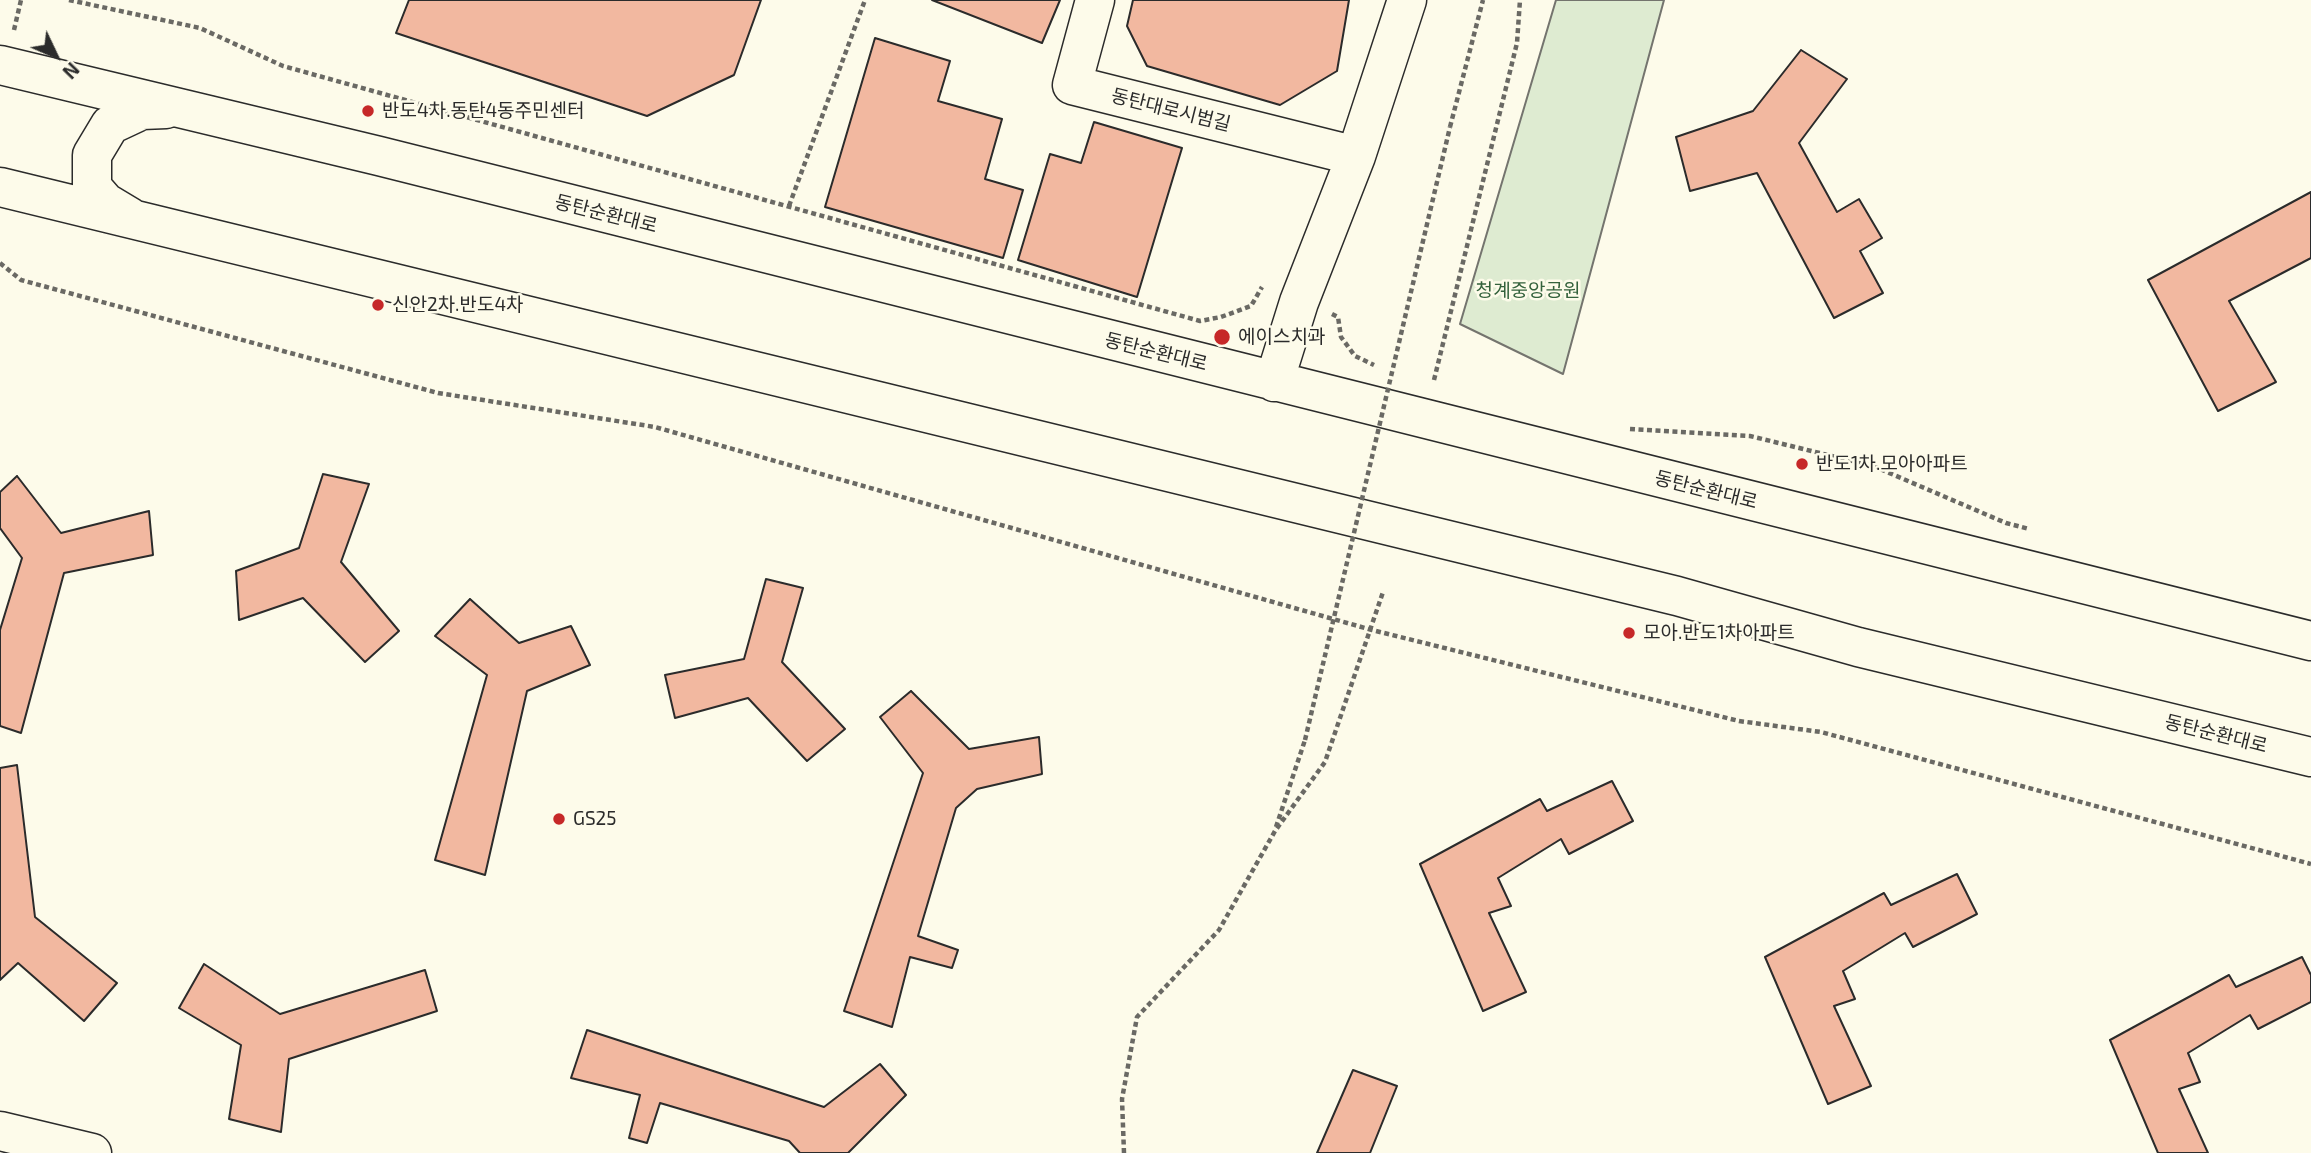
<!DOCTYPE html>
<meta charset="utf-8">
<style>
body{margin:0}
#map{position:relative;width:2311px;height:1153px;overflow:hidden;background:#fdfbea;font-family:"Exo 2",sans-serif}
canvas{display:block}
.north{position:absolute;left:21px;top:21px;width:70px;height:70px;-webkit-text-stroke:5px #fdfbea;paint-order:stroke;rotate:134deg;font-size:19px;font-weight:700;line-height:28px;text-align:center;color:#2b2b2b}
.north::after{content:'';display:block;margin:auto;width:24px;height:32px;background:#2b2b2b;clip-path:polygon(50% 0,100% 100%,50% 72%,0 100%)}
</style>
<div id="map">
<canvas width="2311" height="1153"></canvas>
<div class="north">N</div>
</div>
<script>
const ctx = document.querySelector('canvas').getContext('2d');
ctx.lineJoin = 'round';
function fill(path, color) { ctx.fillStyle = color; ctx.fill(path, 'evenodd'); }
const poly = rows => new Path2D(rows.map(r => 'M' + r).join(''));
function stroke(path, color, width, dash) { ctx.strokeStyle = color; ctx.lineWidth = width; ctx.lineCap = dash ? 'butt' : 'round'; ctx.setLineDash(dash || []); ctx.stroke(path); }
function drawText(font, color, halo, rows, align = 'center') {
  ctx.font = font + ' "Exo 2","Noto Sans KR",sans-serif'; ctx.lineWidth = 5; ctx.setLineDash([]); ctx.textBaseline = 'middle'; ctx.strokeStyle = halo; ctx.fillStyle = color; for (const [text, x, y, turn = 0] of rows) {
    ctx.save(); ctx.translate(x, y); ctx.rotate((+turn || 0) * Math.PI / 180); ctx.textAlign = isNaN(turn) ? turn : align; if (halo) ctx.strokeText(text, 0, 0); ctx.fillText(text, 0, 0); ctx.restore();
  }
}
const green = poly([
 [1556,0,1664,0,1563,374,1460,324,1556,0]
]);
const building = poly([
 [409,0,761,0,734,75,647,116,396,33,409,0],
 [932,0,1060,0,1042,43,932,0],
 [1133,0,1349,0,1337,71,1280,105,1147,66,1127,26,1133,0],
 [875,38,950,61,938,101,1002,119,985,179,1023,190,1003,258,825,207,875,38],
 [1801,50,1847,79,1799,143,1837,212,1859,199,1882,238,1860,251,1883,293,1834,318,1757,173,1690,191,1676,137,1753,111,1801,50],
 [1094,122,1182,148,1137,297,1018,260,1050,154,1081,163,1094,122],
 [2311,192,2311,258,2229,301,2276,382,2218,411,2148,280,2311,192],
 [323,474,369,484,341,562,399,631,365,662,303,598,239,620,236,571,299,548,323,474],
 [17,476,61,533,149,511,153,555,64,573,21,733,0,726,0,630,22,558,0,528,0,492,17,476],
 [766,579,803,588,782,662,845,729,807,761,748,698,675,718,665,675,744,659,766,579],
 [470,599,519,643,571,626,590,665,527,691,485,875,435,860,487,675,435,636,470,599],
 [911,691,969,749,1039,737,1042,774,977,789,956,808,918,936,958,950,952,968,910,957,892,1027,844,1011,923,773,880,717,911,691],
 [17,765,35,917,117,983,84,1021,18,963,0,980,0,768,17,765],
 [1612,781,1633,821,1569,854,1561,839,1498,878,1511,906,1489,913,1526,992,1483,1011,1420,864,1540,799,1547,811,1612,781],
 [1957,874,1977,914,1913,947,1905,933,1843,971,1855,999,1834,1006,1871,1086,1828,1104,1765,957,1884,893,1891,905,1957,874],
 [2302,957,2311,975,2311,1002,2258,1029,2250,1015,2188,1053,2200,1082,2179,1089,2208,1153,2158,1153,2110,1040,2229,975,2236,987,2302,957],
 [204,964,280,1014,425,970,437,1011,289,1059,281,1132,229,1119,241,1045,179,1008,204,964],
 [587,1030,824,1107,880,1064,906,1095,848,1153,800,1153,789,1141,660,1103,647,1143,629,1138,640,1095,571,1078,587,1030],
 [1353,1070,1397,1086,1370,1153,1317,1153,1353,1070]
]);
const path = poly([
 [69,0,200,28,283,66,1200,321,1221,317,1251,306,1262,287],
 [14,30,21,0],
 [1450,127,1483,0],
 [789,206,865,0],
 [0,263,21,280,438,393,655,427,1372,630,1739,721,1821,732,2311,864],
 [1332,314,1338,317,1341,337,1355,356,1374,365],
 [1434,380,1517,43,1520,0],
 [1630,429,1750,436,1873,466,2006,523,2029,529],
 [1276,827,1305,740],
 [1124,1153,1122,1099,1137,1017,1219,930,1275,831,1325,762,1383,592]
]);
const minor = poly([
 [1095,0,1072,85,1356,156],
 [0,65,379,156,2311,641],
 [0,187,1677,596,1858,647,2311,757],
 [130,217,105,202,92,187,92,155,110,125,142,110,166,109],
 [1274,382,1299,302,1356,156,1407,0],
 [0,1131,92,1153]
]);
const pathBridge = poly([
 [1305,740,1450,127]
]);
const markers = [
 [368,111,7,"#c62828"],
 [378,305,7,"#c62828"],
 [1222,337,9,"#c62828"],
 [1802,464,7,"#c62828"],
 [1629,633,7,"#c62828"],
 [559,819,7,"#c62828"]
];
const streetNames = [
 ["동탄대로시범길",1171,110,14],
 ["동탄순환대로",606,214,14],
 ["동탄순환대로",1156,352,14],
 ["동탄순환대로",1706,490,14],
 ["동탄순환대로",2216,734,14]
];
const poiNames = [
 ["반도4차.동탄4동주민센터",382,111],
 ["신안2차.반도4차",392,305],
 ["에이스치과",1238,337],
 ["반도1차.모아아파트",1816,464],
 ["모아.반도1차아파트",1643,633],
 ["GS25",573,819]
];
const parkNames = [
 ["청계중앙공원",1528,291]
];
fill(green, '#deebd1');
stroke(green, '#74746e', 2);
fill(building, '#f2b8a0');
stroke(building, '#2b2b2b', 2);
stroke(minor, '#2b2b2b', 41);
stroke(path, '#6a6964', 4.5, [5, 3.5]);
stroke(minor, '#fdfbea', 38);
stroke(pathBridge, '#6a6964', 4.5, [5, 3.5]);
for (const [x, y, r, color] of markers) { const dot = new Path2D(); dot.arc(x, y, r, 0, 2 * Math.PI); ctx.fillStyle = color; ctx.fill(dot); stroke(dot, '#fdfbea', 2.5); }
drawText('19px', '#2b2b2b', '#fdfbea', streetNames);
drawText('19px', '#2b2b2b', '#fdfbea', poiNames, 'left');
drawText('19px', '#34623c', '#fdfbea', parkNames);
</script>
